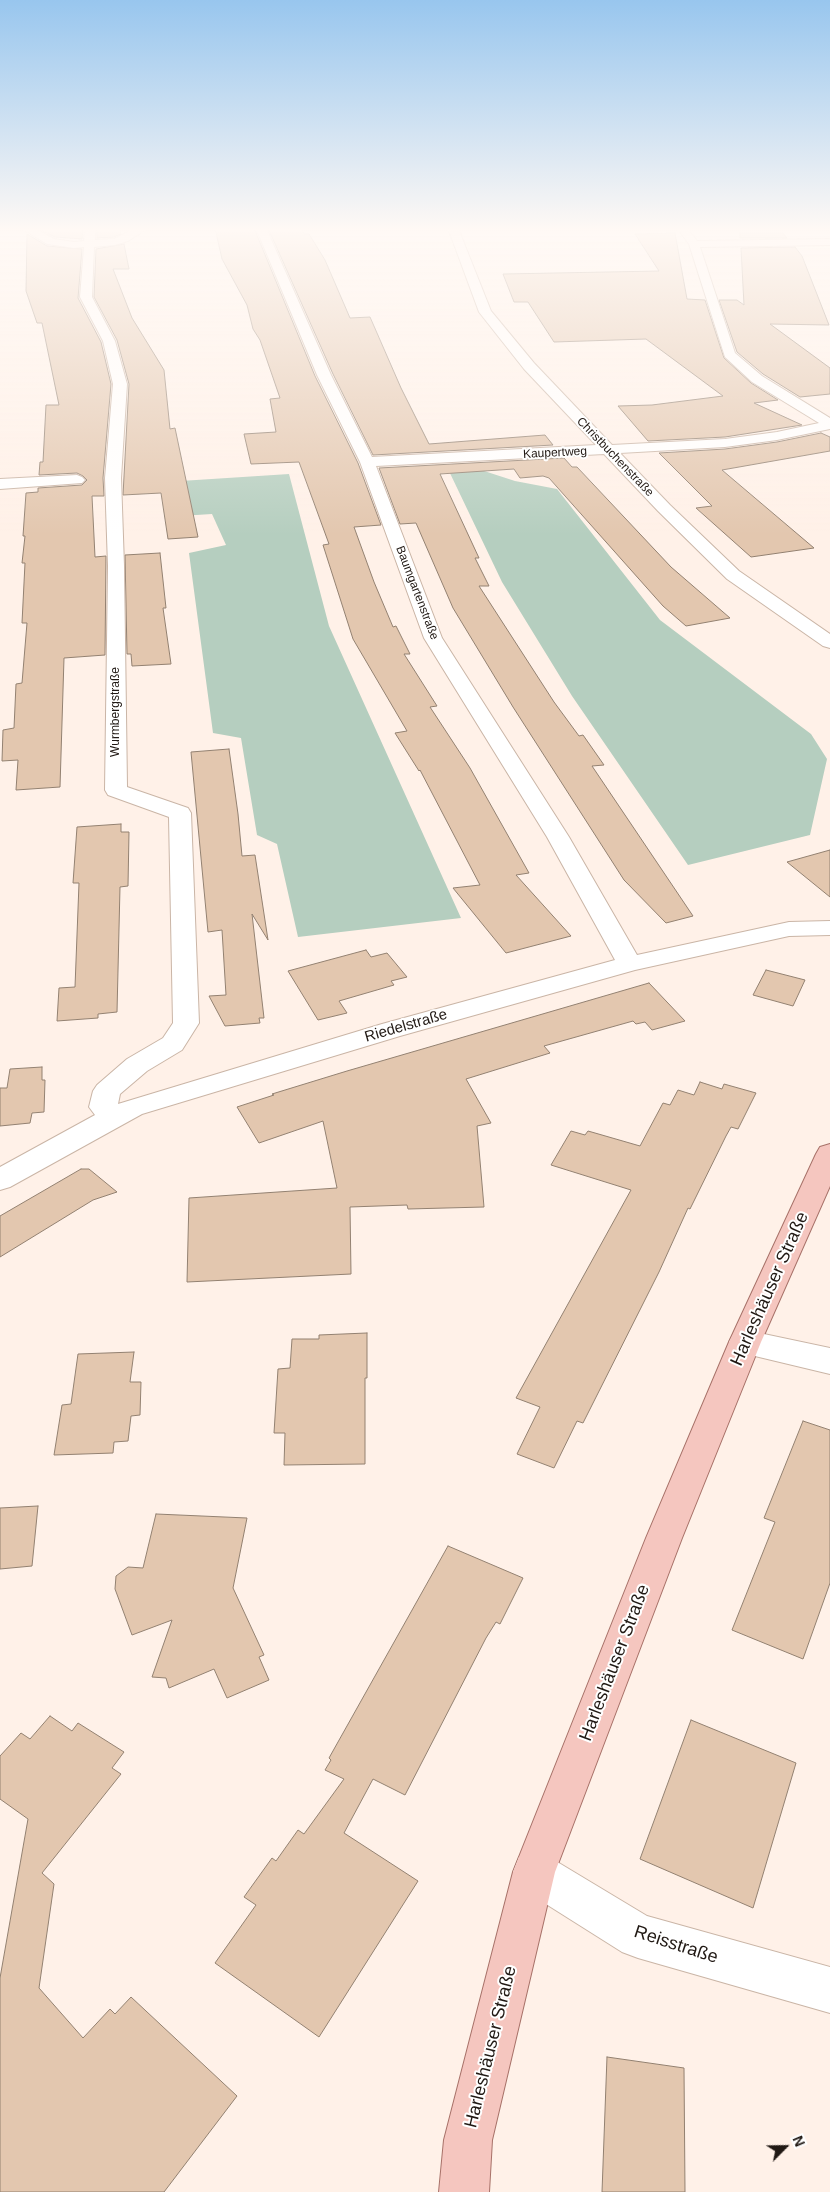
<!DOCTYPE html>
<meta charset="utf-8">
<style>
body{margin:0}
#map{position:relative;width:830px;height:2192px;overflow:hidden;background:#fff1e8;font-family:Arial,sans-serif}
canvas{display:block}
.north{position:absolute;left:760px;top:2122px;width:50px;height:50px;-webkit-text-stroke:4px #fff;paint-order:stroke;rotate:67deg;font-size:14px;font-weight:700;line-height:20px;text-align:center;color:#211914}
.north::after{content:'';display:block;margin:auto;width:18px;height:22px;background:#211914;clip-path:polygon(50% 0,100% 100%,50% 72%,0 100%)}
</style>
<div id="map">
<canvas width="830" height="2192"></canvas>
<div class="north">N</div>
</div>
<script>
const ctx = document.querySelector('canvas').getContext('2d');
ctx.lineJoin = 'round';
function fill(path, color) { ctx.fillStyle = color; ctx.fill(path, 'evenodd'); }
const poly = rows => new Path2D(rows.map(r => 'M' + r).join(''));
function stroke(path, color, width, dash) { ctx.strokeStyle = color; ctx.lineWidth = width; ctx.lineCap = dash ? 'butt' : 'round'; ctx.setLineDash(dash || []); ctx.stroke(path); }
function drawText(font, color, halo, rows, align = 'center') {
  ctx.font = font + ' Arial,sans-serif'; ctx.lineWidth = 4; ctx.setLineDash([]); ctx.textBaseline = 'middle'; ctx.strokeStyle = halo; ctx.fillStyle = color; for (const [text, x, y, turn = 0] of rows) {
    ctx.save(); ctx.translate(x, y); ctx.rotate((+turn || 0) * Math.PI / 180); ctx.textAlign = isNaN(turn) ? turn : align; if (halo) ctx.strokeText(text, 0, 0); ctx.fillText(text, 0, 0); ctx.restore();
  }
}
const green = poly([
 [448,469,478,469,515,481,557,489,660,620,811,734,827,759,810,835,688,865,572,696,502,582],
 [289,474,329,626,461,918,298,937,277,844,257,835,241,738,213,733,189,553,226,545,212,514,164,517,165,482]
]);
const building = poly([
 [37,228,83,228,82,239,55,237,37,228],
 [97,228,120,228,121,234,114,237,97,238,97,228],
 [215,228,254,228,315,376,358,463,381,525,354,527,374,582,393,627,396,626,410,654,404,654,437,706,430,707,470,768,529,873,516,875,571,936,506,953,453,888,480,885,420,770,419,771,395,733,407,731,353,639,323,545,329,544,299,462,251,464,244,434,276,432,270,399,280,398,260,340,253,329,247,305,222,259,215,228],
 [268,228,301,228,304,234,309,234,325,260,350,318,370,317,401,388,429,444,545,435,553,445,373,455,333,374,268,228],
 [675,233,687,299,705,300,724,358,751,383,778,400,754,403,802,425,725,437,648,441,618,406,652,405,723,396,646,339,554,342,528,302,514,302,503,274,659,271,635,234,675,233],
 [740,233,783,233,787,238,740,238,740,233],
 [27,234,47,246,82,249,78,298,101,342,111,384,103,478,104,496,92,496,95,557,106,556,105,655,64,658,60,787,16,790,18,760,2,761,3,730,14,728,16,684,22,683,27,623,22,623,25,563,22,563,25,536,23,536,26,493,38,492,38,488,82,485,87,480,83,476,77,473,39,475,40,462,43,462,46,405,59,405,42,323,37,323,26,291,27,234],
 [124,244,129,269,113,269,132,318,164,370,170,429,175,428,198,537,168,539,161,493,123,495,129,384,117,340,94,297,96,249,124,244],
 [795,247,802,256,829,325,770,324,830,368,830,394,800,397,763,374,737,352,719,300,737,300,744,305,741,248,795,247],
 [821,433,830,437,830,451,722,470,814,548,751,557,696,508,712,506,659,453,725,449,777,442,821,433],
 [564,458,572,467,577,467,671,567,730,618,686,626,663,606,549,478,543,476,520,478,514,469,440,474,479,558,475,558,489,586,479,586,554,702,579,736,583,735,604,765,592,766,693,916,666,923,624,880,513,707,453,608,416,523,400,524,379,468,564,458],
 [160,553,166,608,163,608,171,664,132,666,131,654,127,654,125,555,160,553],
 [229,749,238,814,242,856,255,855,268,940,252,914,264,1018,259,1018,260,1023,225,1026,209,996,226,995,222,930,208,932,191,752,229,749],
 [121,824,121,832,129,832,128,886,120,887,117,1012,98,1014,98,1018,57,1021,59,988,75,987,79,883,73,883,77,827,121,824],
 [830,850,830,897,787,862,830,850],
 [366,950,371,957,387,953,407,977,391,981,394,985,339,1001,347,1013,318,1020,288,971,366,950],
 [766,970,805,980,793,1006,753,995,766,970],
 [649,983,685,1021,652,1030,645,1022,636,1024,633,1021,544,1046,550,1053,466,1079,491,1123,477,1126,484,1207,408,1209,407,1205,350,1207,351,1274,187,1282,189,1198,337,1188,323,1121,259,1143,237,1107,274,1095,272,1094,347,1071,649,983],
 [42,1067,42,1080,45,1080,44,1112,32,1113,30,1123,0,1126,0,1088,7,1088,10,1069,42,1067],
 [700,1082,722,1089,724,1084,756,1093,738,1129,731,1127,726,1136,690,1209,688,1208,659,1272,583,1423,577,1421,554,1468,517,1454,540,1407,516,1398,631,1190,551,1165,571,1131,585,1135,588,1131,595,1133,640,1146,663,1103,670,1105,678,1090,694,1095,700,1082],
 [81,1169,89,1169,117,1192,93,1200,0,1257,0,1216,81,1169],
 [367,1333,367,1378,365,1378,365,1464,284,1465,285,1433,274,1433,278,1369,290,1368,292,1339,319,1339,319,1335,367,1333],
 [134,1352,130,1382,141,1382,140,1415,131,1416,128,1441,114,1442,113,1453,54,1455,62,1405,71,1404,78,1354,134,1352],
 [803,1421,830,1430,830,1583,803,1659,732,1630,775,1522,764,1518,803,1421],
 [38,1506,32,1566,0,1569,0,1508,38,1506],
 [156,1514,247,1518,233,1588,264,1655,259,1657,269,1680,227,1698,214,1669,169,1688,166,1678,152,1677,172,1620,132,1635,115,1589,116,1576,128,1567,143,1568,156,1514],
 [448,1546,523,1578,500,1624,496,1622,486,1638,405,1795,373,1779,344,1833,418,1881,319,2037,215,1963,256,1905,244,1897,272,1858,276,1861,298,1830,304,1834,344,1779,325,1770,331,1760,329,1758,448,1546],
 [50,1716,72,1731,78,1723,124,1752,112,1768,121,1774,42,1873,54,1884,39,1988,83,2038,110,2009,115,2014,131,1997,237,2096,164,2192,0,2192,0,1978,28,1819,0,1799,0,1756,21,1733,30,1739,50,1716],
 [691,1720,796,1763,753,1908,640,1859,691,1720],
 [607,2057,684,2068,685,2192,602,2192,607,2057]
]);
const minor = poly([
 [21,228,33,228,54,239,74,242,84,241,85,228,95,228,95,240,114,239,136,228,148,228,128,241,115,245,94,247,92,297,115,341,127,384,121,478,124,566,127,787,188,808,191,813,199,1023,182,1050,147,1071,120,1094,118,1104,382,1024,615,960,547,837,424,638,360,462,317,375,256,228,266,228,331,375,372,457,596,445,524,369,479,312,448,228,458,228,491,311,534,363,612,445,725,439,777,432,819,423,752,382,725,357,689,244,677,228,687,228,697,241,830,239,830,245,700,247,735,353,762,376,830,418,830,429,777,440,725,447,620,453,670,505,739,571,830,634,830,648,823,646,727,579,658,511,604,454,376,466,442,638,569,837,637,955,789,922,830,921,830,935,789,936,635,970,400,1036,142,1114,10,1187,0,1190,0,1167,95,1115,89,1107,93,1091,97,1085,127,1059,163,1038,173,1023,169,817,108,795,105,790,108,566,105,478,113,384,103,341,80,297,84,247,74,248,47,244,21,228],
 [77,475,82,477,85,480,82,483,0,489,0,479,77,475],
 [745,1330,830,1348,830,1374,734,1351,729,1342,734,1333,745,1330],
 [534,1851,549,1857,647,1916,830,1967,830,2013,638,1958,622,1952,519,1887,513,1872,519,1857,534,1851]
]);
const major = poly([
 [830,1144,830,1186,761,1342,682,1538,555,1872,492,2140,489,2192,439,2192,444,2140,513,1872,646,1538,729,1342,816,1154,820,1147,830,1144]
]);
const farStreetnames = [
 ["Kaupertweg",555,453,-3],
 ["Christbuchenstraße",615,457,46],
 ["Baumgartenstraße",417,593,69],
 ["Wurmbergstraße",116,712,-90]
];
const streetNames = [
 ["Riedelstraße",406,1026,-16]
];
const nearStreetnames = [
 ["Harleshäuser Straße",770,1289,-66],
 ["Harleshäuser Straße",615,1663,-69],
 ["Reisstraße",676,1945,18],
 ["Harleshäuser Straße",491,2047,-76]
];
fill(green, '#b5cebf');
fill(building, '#e3c7af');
stroke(building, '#938171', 1);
stroke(minor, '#cab5a6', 2);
stroke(major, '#a77168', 2);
fill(minor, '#fff');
fill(major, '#f5c6bf');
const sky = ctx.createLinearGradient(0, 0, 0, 535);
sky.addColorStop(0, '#98c6ee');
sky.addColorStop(0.43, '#fff9f5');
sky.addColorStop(1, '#fff9f500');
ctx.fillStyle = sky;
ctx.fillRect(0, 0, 830, 535);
drawText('12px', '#211914', '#fff', farStreetnames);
drawText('15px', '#211914', '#fff', streetNames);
drawText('18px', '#211914', '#fff', nearStreetnames);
</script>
